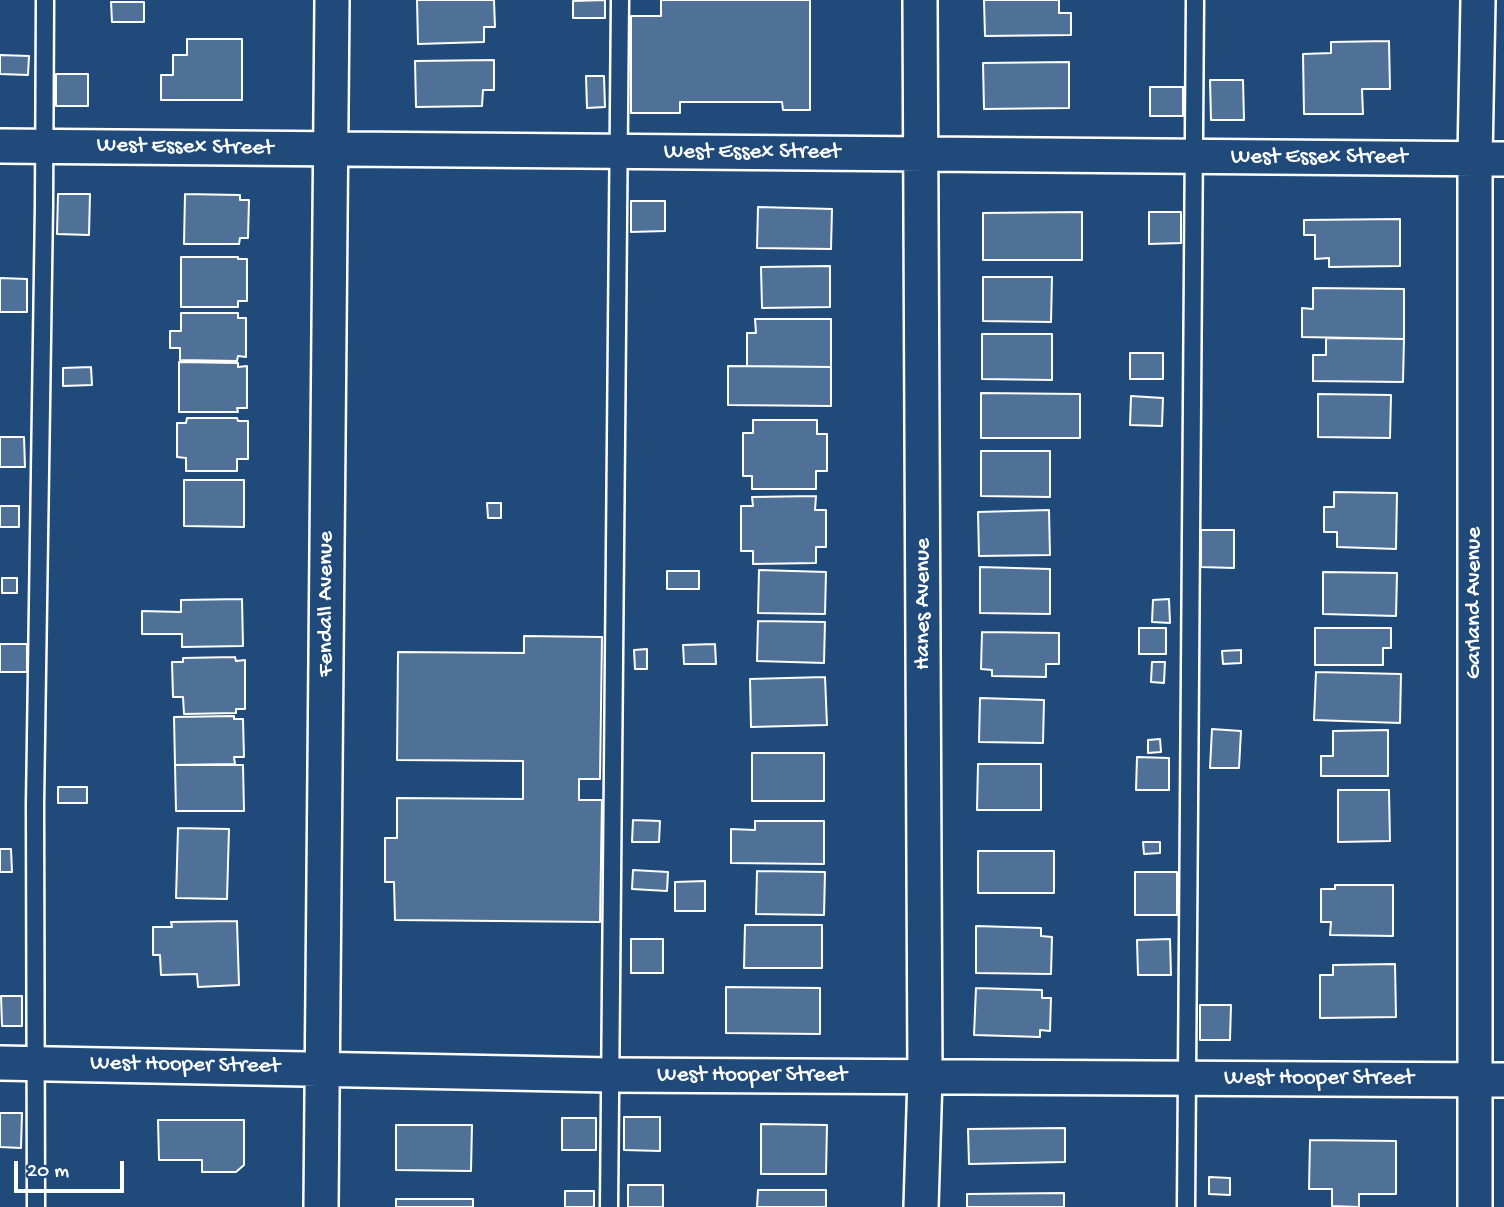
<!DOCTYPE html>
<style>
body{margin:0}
#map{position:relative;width:1504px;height:1207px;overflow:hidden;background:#1f4a7a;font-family:"Gochi Hand",sans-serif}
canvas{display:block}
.scale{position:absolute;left:14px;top:1161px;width:110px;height:32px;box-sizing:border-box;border:4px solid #fff;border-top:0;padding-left:9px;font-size:21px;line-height:24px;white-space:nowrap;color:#fff;-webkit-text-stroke:5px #1f4a7a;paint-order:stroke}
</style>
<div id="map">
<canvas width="1504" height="1207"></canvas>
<div class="scale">20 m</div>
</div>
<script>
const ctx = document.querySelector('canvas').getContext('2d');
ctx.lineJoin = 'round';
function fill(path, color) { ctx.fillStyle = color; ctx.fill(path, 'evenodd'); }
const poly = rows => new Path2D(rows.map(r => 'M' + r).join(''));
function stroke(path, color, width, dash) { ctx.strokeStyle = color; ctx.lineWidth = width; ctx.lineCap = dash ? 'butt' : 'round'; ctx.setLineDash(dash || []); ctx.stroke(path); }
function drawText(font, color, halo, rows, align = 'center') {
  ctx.font = font + ' "Gochi Hand",sans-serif'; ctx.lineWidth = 5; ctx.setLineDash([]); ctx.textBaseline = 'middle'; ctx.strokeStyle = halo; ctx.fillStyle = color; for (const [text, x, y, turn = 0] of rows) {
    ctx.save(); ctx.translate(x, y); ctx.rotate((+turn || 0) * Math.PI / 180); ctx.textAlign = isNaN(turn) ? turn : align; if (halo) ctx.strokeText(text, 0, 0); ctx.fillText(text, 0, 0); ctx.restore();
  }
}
const building = poly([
 [417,0,494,0,495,27,484,27,484,42,418,44,417,0],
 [605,0,605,18,573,18,573,1,605,0],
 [661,0,810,0,810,110,783,110,782,102,680,102,680,113,631,113,631,16,661,16,661,0],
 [984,0,1059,0,1059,13,1071,13,1071,35,985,36,984,0],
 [111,2,144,2,144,22,112,22,111,2],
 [187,39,242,39,242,100,161,100,161,75,173,75,173,55,187,55,187,39],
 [1389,41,1390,89,1362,89,1363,114,1304,114,1303,54,1331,53,1331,42,1389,41],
 [0,55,29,56,28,75,0,74,0,55],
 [494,60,494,90,483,90,482,106,416,107,415,61,494,60],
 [1069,62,1069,108,984,109,983,63,1069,62],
 [56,74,88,74,88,106,56,106,56,74],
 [586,76,604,76,605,107,587,108,586,76],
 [1210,80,1243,80,1244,120,1211,120,1210,80],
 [1150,87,1183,87,1183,116,1150,116,1150,87],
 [58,194,90,194,89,235,57,234,58,194],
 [185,194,240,195,240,200,249,200,248,238,240,238,239,244,184,244,185,194],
 [631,201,665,201,665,231,631,232,631,201],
 [758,207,832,209,831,249,757,248,758,207],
 [1082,212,1082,260,983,260,983,213,1082,212],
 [1149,212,1181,212,1181,243,1149,244,1149,212],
 [1400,219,1400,266,1329,267,1329,258,1315,259,1315,235,1304,235,1304,220,1400,219],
 [181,257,238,257,238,259,247,259,247,301,238,301,238,307,181,307,181,257],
 [830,266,830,307,762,308,761,267,830,266],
 [983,277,1052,277,1051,322,983,321,983,277],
 [0,278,27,279,27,312,0,312,0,278],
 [1313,288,1404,289,1404,339,1302,337,1302,308,1313,309,1313,288],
 [181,313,238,313,238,318,246,318,246,357,238,356,237,361,180,360,180,348,170,348,170,331,181,331,181,313],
 [755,319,831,319,831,367,747,366,747,333,756,333,755,319],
 [982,334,1052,334,1052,380,982,379,982,334],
 [1326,338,1404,339,1403,382,1313,381,1313,355,1326,355,1326,338],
 [1130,353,1163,353,1163,379,1130,379,1130,353],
 [179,362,238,363,238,367,247,366,247,408,237,408,238,412,179,412,179,362],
 [728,366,831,367,831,406,728,405,728,366],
 [91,367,92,385,63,386,63,368,91,367],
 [981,393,1080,394,1080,438,981,438,981,393],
 [1318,394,1391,395,1390,438,1318,437,1318,394],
 [1131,396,1163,398,1162,426,1130,425,1131,396],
 [187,418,237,418,238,421,248,421,248,459,237,459,237,471,186,471,186,458,177,457,177,423,186,423,187,418],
 [753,420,817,420,817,434,827,434,827,471,816,471,816,489,752,489,752,476,743,476,743,433,753,433,753,420],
 [0,437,24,437,25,467,0,467,0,437],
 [981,451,1050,451,1050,497,981,496,981,451],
 [184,480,244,480,244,527,184,526,184,480],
 [1334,492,1397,493,1396,549,1337,547,1337,532,1324,532,1324,507,1334,507,1334,492],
 [816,496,815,510,826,510,826,547,816,547,816,563,753,564,753,551,741,551,741,506,753,506,752,497,816,496],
 [487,503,501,503,501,518,488,518,487,503],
 [0,506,19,506,19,527,0,527,0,506],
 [1049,510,1050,555,979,556,978,512,1049,510],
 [1201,530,1234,530,1234,568,1201,567,1201,530],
 [980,567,1050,569,1050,614,980,613,980,567],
 [759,570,826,572,825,614,758,613,759,570],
 [667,571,699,571,699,589,667,589,667,571],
 [1323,572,1397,573,1396,616,1323,614,1323,572],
 [2,578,17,578,17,593,2,593,2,578],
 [242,599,243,646,182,647,182,634,142,634,142,611,181,612,181,600,242,599],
 [1169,599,1170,623,1152,622,1153,600,1169,599],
 [758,621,825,622,824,663,757,661,758,621],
 [1139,628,1166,628,1166,654,1139,654,1139,628],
 [1315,628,1391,628,1391,648,1383,648,1383,665,1315,665,1315,628],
 [982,632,1059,633,1059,664,1046,664,1046,677,992,676,992,670,981,669,982,632],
 [524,636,602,637,600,779,579,779,579,800,602,800,600,922,395,920,394,882,385,882,385,838,397,838,397,798,523,799,523,761,397,760,398,652,524,653,524,636],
 [0,644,27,644,27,672,0,672,0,644],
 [715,644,716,664,684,664,683,645,715,644],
 [647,649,647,669,635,669,634,650,647,649],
 [1241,650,1241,663,1223,664,1222,651,1241,650],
 [235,657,236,661,245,660,245,709,236,709,236,713,184,714,183,697,173,697,172,662,183,662,183,658,235,657],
 [1152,662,1165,662,1164,683,1151,682,1152,662],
 [1316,672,1401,674,1400,723,1314,720,1316,672],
 [825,677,827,725,751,727,750,679,825,677],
 [980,698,1044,700,1043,743,979,742,980,698],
 [234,716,234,719,243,719,244,757,234,757,235,764,175,765,174,717,234,716],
 [1212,729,1241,731,1239,768,1210,768,1212,729],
 [1388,730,1388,776,1321,776,1321,756,1333,756,1333,731,1388,730],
 [1160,739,1161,752,1148,753,1148,740,1160,739],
 [752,753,824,753,824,801,752,801,752,753],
 [1137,757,1169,758,1169,790,1136,790,1137,757],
 [978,764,1041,764,1041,810,977,810,978,764],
 [175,765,243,765,244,811,176,811,175,765],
 [58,787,87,787,87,803,58,803,58,787],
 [1338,790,1389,790,1390,841,1338,842,1338,790],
 [633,820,660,821,659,842,632,842,633,820],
 [755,821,824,821,824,864,731,863,731,829,755,830,755,821],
 [178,828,229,829,227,899,176,898,178,828],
 [1143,842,1160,842,1160,853,1144,854,1143,842],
 [0,849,11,849,12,872,0,872,0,849],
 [978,851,1054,851,1054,893,978,893,978,851],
 [633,870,668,872,667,891,632,889,633,870],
 [757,871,825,872,824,915,756,914,757,871],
 [1135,872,1177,872,1177,915,1135,915,1135,872],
 [705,881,705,911,675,911,675,882,705,881],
 [1335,885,1393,885,1393,936,1330,935,1331,922,1321,922,1321,889,1335,889,1335,885],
 [237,921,239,985,198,987,197,974,161,975,160,955,153,955,153,927,172,927,171,922,237,921],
 [745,925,822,925,822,968,744,968,745,925],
 [976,926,1041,928,1041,936,1052,937,1051,974,976,973,976,926],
 [631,939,663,939,663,973,631,973,631,939],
 [1170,939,1171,975,1138,975,1137,940,1170,939],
 [1395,964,1396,1017,1320,1018,1320,975,1333,975,1333,965,1395,964],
 [726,987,820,988,820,1034,726,1033,726,987],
 [976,988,1042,990,1042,998,1051,998,1050,1031,1040,1030,1040,1037,974,1035,976,988],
 [1,996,22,996,22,1026,2,1026,1,996],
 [1200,1005,1231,1005,1230,1040,1200,1040,1200,1005],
 [0,1113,22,1113,21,1148,0,1147,0,1113],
 [624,1117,660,1117,660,1151,624,1150,624,1117],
 [562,1118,596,1118,596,1150,562,1150,562,1118],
 [158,1120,244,1120,244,1165,236,1172,202,1172,202,1160,159,1160,158,1120],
 [761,1124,827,1125,826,1174,761,1174,761,1124],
 [396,1125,472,1125,471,1171,396,1170,396,1125],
 [1065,1128,1065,1162,969,1164,968,1129,1065,1128],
 [1310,1140,1396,1141,1396,1194,1359,1194,1359,1207,1332,1206,1332,1189,1309,1189,1310,1140],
 [1209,1177,1230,1178,1230,1195,1209,1194,1209,1177],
 [628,1185,663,1185,663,1207,628,1207,628,1185],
 [758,1190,826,1190,826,1207,757,1207,758,1190],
 [565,1191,594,1191,594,1207,565,1207,565,1191],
 [1064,1193,1064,1207,967,1207,967,1194,1064,1193],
 [396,1199,473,1199,473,1207,396,1207,396,1199]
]);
const service = poly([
 [36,1207,35,804,44,205,45,0],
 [609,1207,620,0],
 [1186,1207,1195,0]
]);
const minor = poly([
 [920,0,925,1077,921,1207],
 [0,146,1504,159],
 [0,1063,611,1075,1504,1080],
 [321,1207,332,0],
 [1475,1207,1475,159,1478,0]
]);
const streetNames = [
 ["West Essex Street",185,148,1],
 ["West Essex Street",752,153],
 ["West Essex Street",1319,158],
 ["Garland Avenue",1475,603,-90],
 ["Fendall Avenue",327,604,-90],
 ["Hanes Avenue",924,604,-90],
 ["West Hooper Street",185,1066,1],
 ["West Hooper Street",752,1076],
 ["West Hooper Street",1319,1079]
];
fill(building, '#507197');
stroke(building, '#fff', 2);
stroke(service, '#fff', 21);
stroke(minor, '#fff', 38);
stroke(service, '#1f4a7a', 16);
stroke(minor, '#1f4a7a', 33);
drawText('23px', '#fff', '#1f4a7a', streetNames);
</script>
